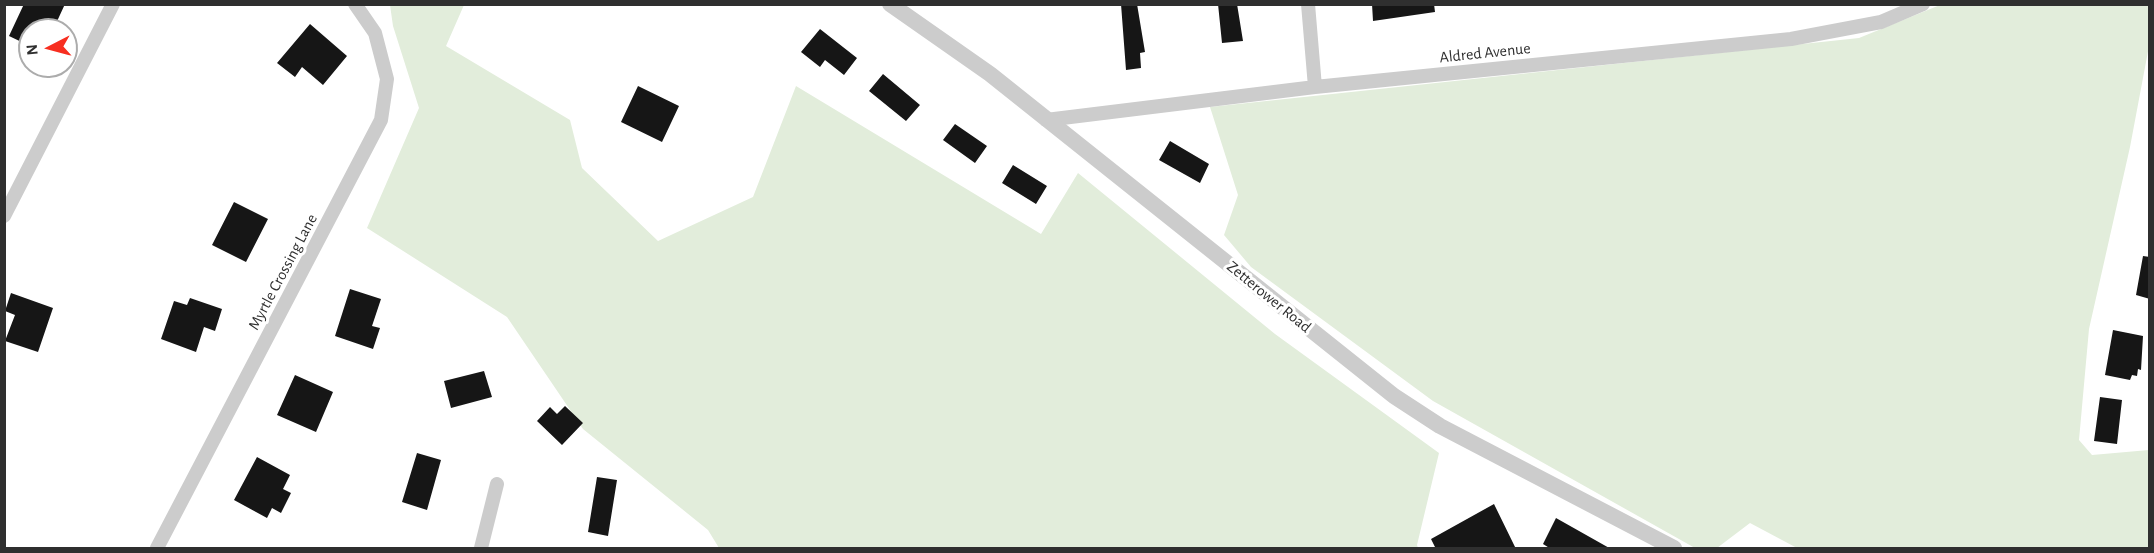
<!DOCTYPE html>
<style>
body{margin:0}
#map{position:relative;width:2154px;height:553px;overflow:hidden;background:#fff;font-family:"Alegreya Sans",sans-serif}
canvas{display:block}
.frame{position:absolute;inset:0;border:6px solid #2f2f2f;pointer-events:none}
.north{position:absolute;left:18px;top:18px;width:60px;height:60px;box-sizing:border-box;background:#fff;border:2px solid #acacac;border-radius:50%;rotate:264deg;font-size:16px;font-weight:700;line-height:24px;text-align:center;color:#2f2f2f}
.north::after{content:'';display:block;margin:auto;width:21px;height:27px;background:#f72e20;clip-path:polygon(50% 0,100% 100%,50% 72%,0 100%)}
</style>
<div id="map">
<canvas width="2154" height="553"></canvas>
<div class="frame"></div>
<div class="north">N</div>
</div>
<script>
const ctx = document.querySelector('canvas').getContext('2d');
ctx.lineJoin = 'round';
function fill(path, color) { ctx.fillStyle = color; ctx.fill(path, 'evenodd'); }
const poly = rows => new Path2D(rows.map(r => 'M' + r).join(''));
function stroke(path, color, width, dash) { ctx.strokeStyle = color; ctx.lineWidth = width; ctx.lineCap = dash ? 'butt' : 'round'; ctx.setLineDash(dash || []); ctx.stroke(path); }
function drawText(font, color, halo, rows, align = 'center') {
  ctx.font = font + ' "Alegreya Sans",sans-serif'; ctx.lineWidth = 6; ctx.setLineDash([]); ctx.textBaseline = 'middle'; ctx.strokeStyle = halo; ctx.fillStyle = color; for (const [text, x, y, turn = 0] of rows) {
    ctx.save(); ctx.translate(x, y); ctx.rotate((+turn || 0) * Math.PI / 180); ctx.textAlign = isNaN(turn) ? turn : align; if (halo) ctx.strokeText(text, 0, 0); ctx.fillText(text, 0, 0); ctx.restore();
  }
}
const green = poly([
 [390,5,464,5,446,46,570,120,582,168,658,241,753,197,796,86,1041,234,1078,173,1275,334,1439,453,1417,545,1418,548,719,548,708,530,583,429,507,317,367,228,419,108,393,26],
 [1940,5,2149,5,2149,46,2130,147,2089,329,2079,440,2092,455,2149,450,2149,548,1797,548,1750,523,1717,548,1695,548,1433,401,1251,267,1224,235,1238,195,1210,107,1859,38]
]);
const building = poly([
 [24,4,65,4,53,30,30,30,30,46,9,36],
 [1121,4,1137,4,1145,52,1140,53,1141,68,1126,70],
 [1218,4,1237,4,1243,41,1222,43],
 [1372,4,1434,4,1435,12,1373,21],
 [310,24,347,56,323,85,302,67,295,77,277,63],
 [820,29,857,58,844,75,825,60,820,67,801,52],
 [883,74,920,105,906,121,869,91],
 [638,86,679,106,662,142,621,122],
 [955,124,987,146,975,163,943,140],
 [1170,141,1209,164,1200,183,1159,160],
 [1013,165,1047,186,1036,204,1002,183],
 [234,202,268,219,246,262,212,245],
 [2143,256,2150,257,2150,299,2136,295],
 [350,289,381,299,372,326,380,328,373,349,335,336],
 [11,293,53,308,38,352,5,341,15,315,5,311],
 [190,298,222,309,215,331,204,327,196,352,161,339,174,301,187,305],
 [2113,330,2143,336,2141,370,2138,369,2137,376,2132,375,2130,380,2105,375],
 [484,371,492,397,451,408,444,381],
 [295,375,333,392,316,432,277,415],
 [2100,397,2122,400,2117,444,2094,441],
 [565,406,583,423,562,445,537,421,550,407,557,414],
 [417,453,441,460,427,510,402,502],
 [257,457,290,475,283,489,291,493,281,513,272,508,267,518,234,500],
 [597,477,617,480,608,536,588,532],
 [1494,504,1516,549,1436,549,1431,539],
 [1556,518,1611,549,1551,549,1543,544]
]);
const minor = poly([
 [1308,4,1315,87],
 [1046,120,1315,87,1791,39,1881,22,1923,4],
 [4,216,113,4],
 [157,548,381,120,387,79,375,33,355,4],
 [481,548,497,484]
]);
const tertiary = poly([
 [890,4,990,74,1394,396,1440,426,1674,548]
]);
const streetNames = [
 ["Aldred Avenue",1485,53,-6],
 ["Myrtle Crossing Lane",283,272,-62],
 ["Zetterower Road",1269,297,39]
];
fill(green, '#e2eddb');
fill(building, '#161616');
stroke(minor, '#ccc', 14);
stroke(tertiary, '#ccc', 16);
drawText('16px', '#2f2f2f', '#fff', streetNames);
</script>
